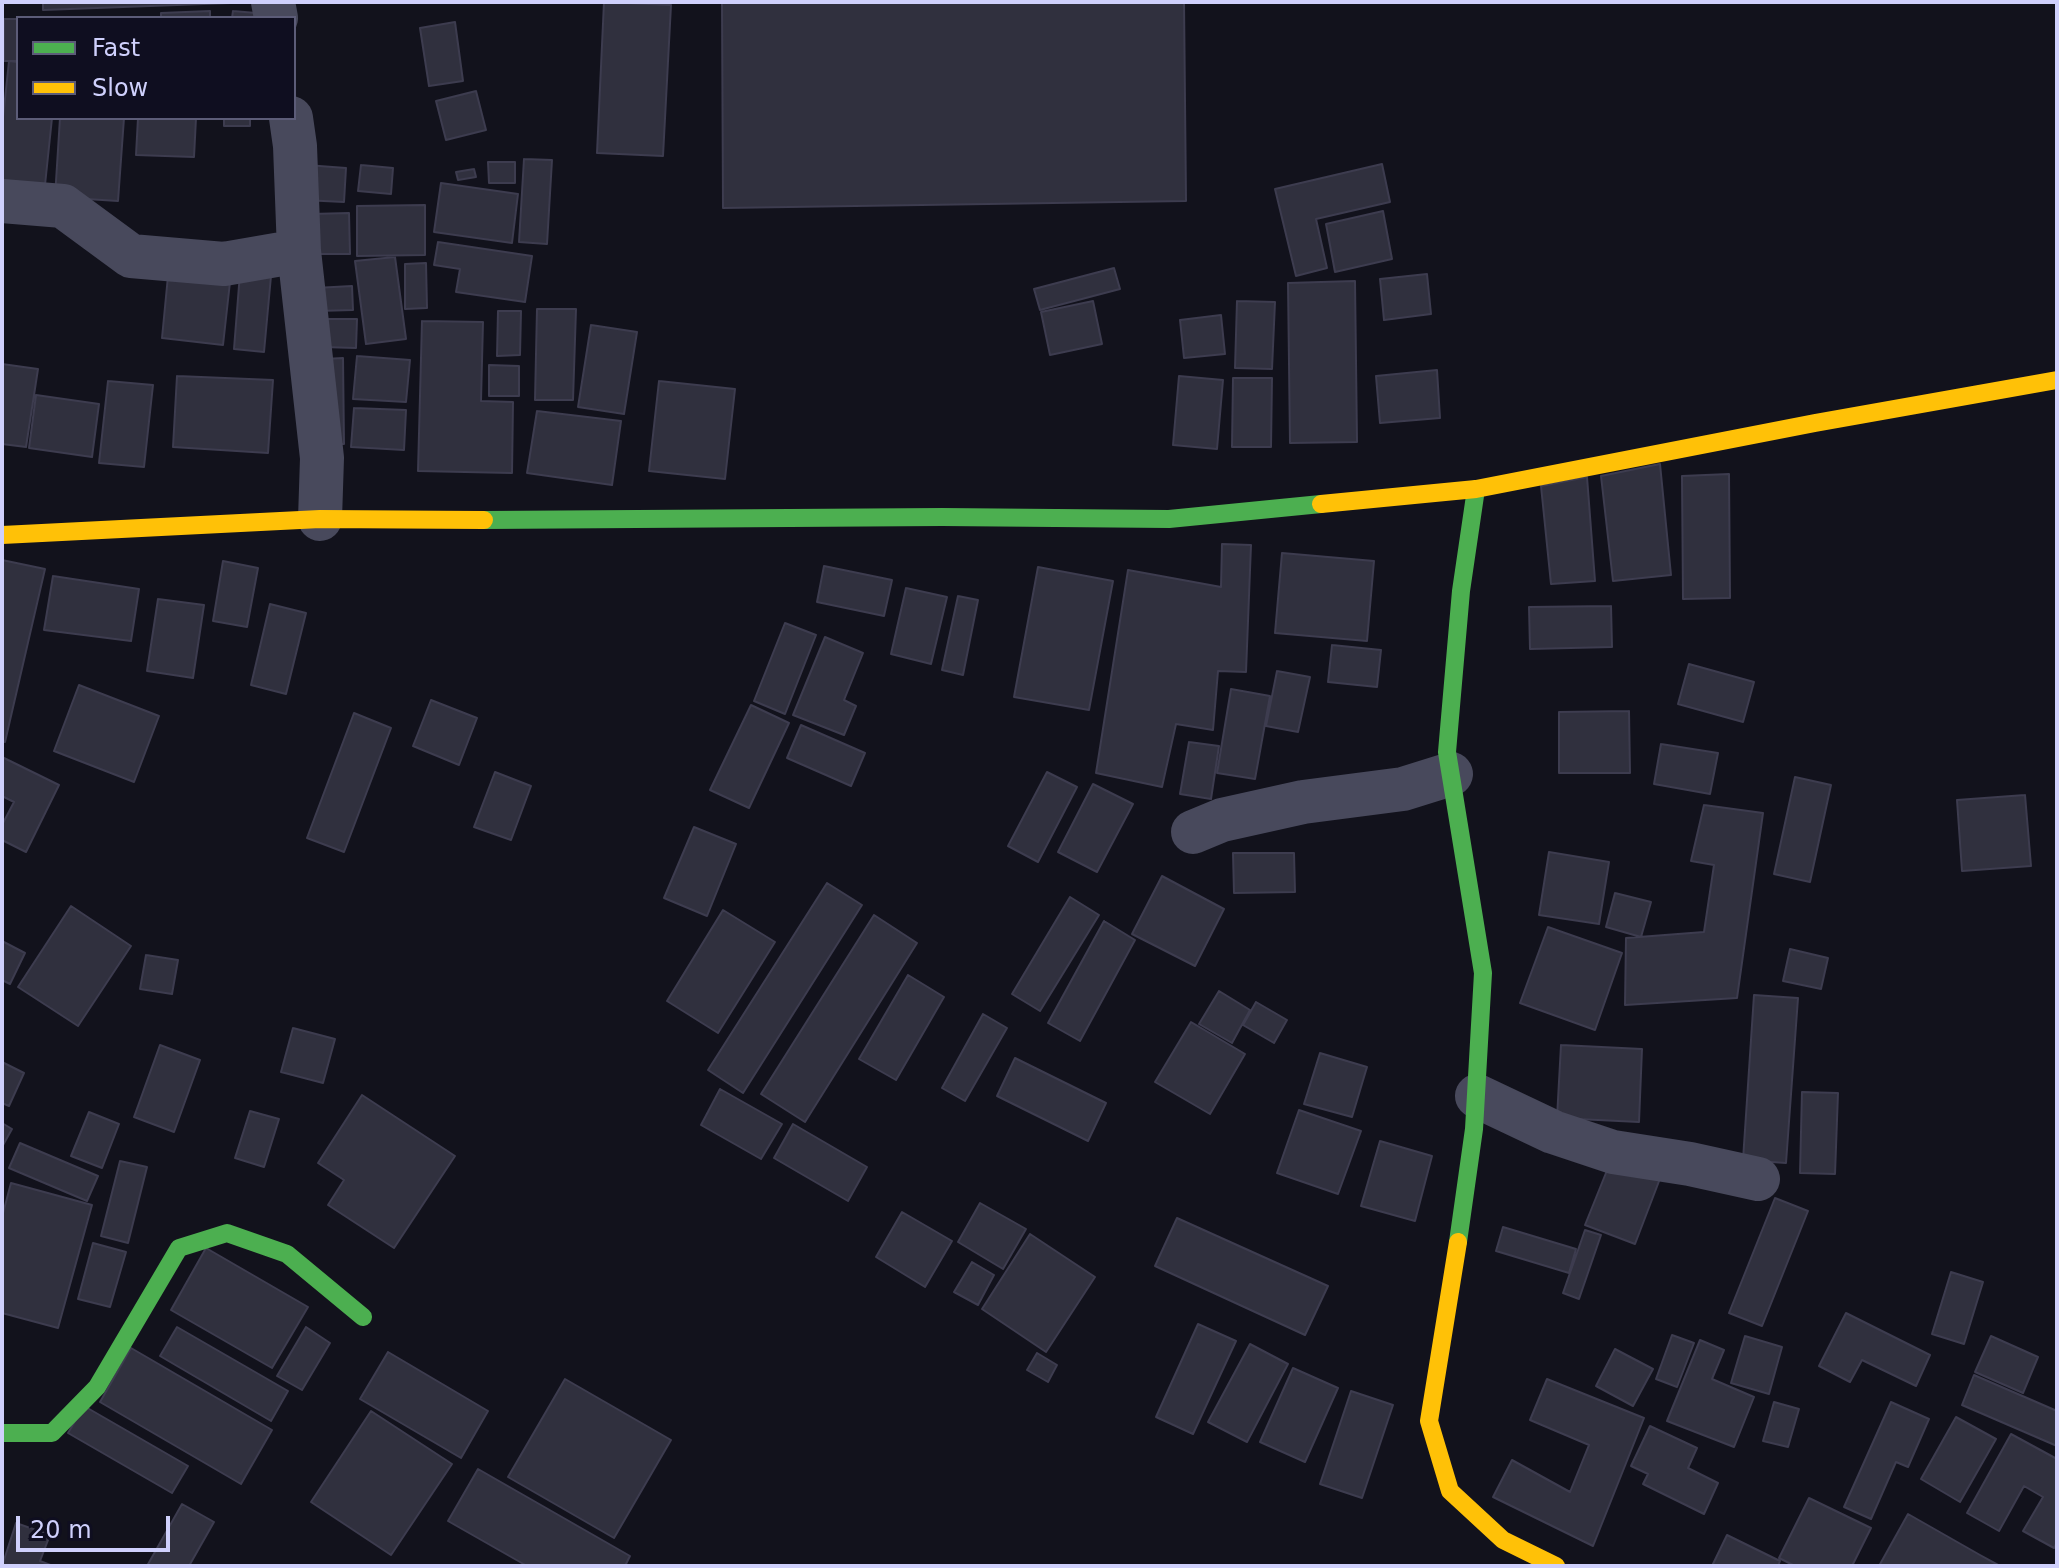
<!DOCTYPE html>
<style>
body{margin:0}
#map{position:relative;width:2059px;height:1568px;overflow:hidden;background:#12121c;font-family:"DejaVu Sans",sans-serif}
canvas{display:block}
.frame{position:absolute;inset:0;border:4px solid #cfd0fc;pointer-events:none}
.legend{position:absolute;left:16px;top:16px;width:280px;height:104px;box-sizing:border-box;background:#0f0e20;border:2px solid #5c5c78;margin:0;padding:10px 14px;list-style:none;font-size:24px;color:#cfd0fc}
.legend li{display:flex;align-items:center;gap:16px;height:40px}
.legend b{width:40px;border:2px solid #5c5c78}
.scale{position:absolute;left:16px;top:1516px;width:154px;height:36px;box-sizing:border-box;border:4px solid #cfd0fc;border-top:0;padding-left:10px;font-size:24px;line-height:28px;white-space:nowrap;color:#cfd0fc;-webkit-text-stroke:6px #0f0e20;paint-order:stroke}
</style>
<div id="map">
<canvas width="2059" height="1568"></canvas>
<div class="frame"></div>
<ul class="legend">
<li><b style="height:10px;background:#4caf50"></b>Fast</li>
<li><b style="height:10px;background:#ffc107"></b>Slow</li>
</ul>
<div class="scale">20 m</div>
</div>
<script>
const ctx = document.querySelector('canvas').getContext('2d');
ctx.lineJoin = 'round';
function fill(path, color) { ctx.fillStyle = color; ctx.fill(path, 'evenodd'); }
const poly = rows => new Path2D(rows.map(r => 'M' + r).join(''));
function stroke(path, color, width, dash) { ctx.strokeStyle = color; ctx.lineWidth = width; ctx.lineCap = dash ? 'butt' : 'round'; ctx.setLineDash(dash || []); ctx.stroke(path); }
const building = poly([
 [43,2,231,2,231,3,43,10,43,2],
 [604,2,671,5,663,156,597,153,604,2],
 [722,2,1184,2,1186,201,723,208,722,2],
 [210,11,210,18,161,18,161,13,210,11],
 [233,11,256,13,255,18,232,18,233,11],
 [4,19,18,19,18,61,4,61,4,19],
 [455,22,463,81,429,86,420,28,455,22],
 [9,61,18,62,18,118,52,118,45,185,2,180,2,127,9,61],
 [476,91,486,130,446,140,436,101,476,91],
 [60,118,124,118,118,201,55,197,60,118],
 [138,118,196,118,194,157,136,155,138,118],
 [224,118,250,118,250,126,224,126,224,118],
 [524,159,552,160,547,244,519,242,524,159],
 [488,162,515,162,515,183,489,183,488,162],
 [1382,164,1390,202,1316,219,1327,268,1296,276,1275,189,1382,164],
 [306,165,346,168,344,202,303,200,306,165],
 [361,165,393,168,391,194,358,191,361,165],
 [474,169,476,177,458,180,456,172,474,169],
 [441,183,518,194,512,243,434,232,441,183],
 [425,205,425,255,357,256,357,206,425,205],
 [1383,211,1392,259,1335,272,1326,224,1383,211],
 [349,213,350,254,311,254,311,214,349,213],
 [438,242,532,256,525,302,456,292,460,269,434,265,438,242],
 [395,257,406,339,366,344,355,261,395,257],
 [426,263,427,308,405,309,405,264,426,263],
 [1114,268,1120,289,1040,310,1034,289,1114,268],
 [240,273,271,276,264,352,234,349,240,273],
 [1427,274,1431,314,1384,320,1380,279,1427,274],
 [168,276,230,282,223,345,162,338,168,276],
 [1355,281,1357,442,1290,443,1288,283,1355,281],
 [352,286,353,310,317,311,315,288,352,286],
 [1093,301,1102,344,1050,355,1041,312,1093,301],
 [1237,301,1275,302,1272,369,1235,368,1237,301],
 [537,309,576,309,573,400,535,400,537,309],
 [498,311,521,311,520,355,497,356,498,311],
 [1221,315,1225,354,1184,358,1180,320,1221,315],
 [323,319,357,319,356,348,322,347,323,319],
 [422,321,483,322,481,401,513,402,512,473,418,471,422,321],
 [591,325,637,332,624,414,578,407,591,325],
 [357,356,410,360,406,402,353,399,357,356],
 [343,358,344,444,325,444,324,359,343,358],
 [2,364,38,369,26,447,2,444,2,364],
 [489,365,519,366,519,396,489,396,489,365],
 [1437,370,1440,418,1380,423,1376,376,1437,370],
 [177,376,273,380,268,453,173,447,177,376],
 [1179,376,1223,380,1217,449,1173,445,1179,376],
 [1233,378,1272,378,1271,447,1232,447,1233,378],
 [108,381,153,385,144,467,99,463,108,381],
 [659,381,735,389,725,479,649,471,659,381],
 [36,395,99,404,92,457,29,448,36,395],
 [354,408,406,410,404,450,351,447,354,408],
 [537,411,621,421,612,485,527,473,537,411],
 [1660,464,1671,575,1613,581,1601,476,1660,464],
 [1729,474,1730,598,1683,599,1682,476,1729,474],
 [1587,477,1595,581,1551,584,1541,486,1587,477],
 [1222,544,1251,545,1246,672,1218,671,1213,730,1176,724,1162,787,1096,773,1128,570,1221,587,1222,544],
 [1282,553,1374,561,1367,641,1275,633,1282,553],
 [2,560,45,569,5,742,2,741,2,560],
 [223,561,258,568,247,627,213,621,223,561],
 [824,566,892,580,884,616,817,602,824,566],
 [1038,567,1113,581,1089,710,1014,697,1038,567],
 [53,576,139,589,131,641,44,630,53,576],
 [906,588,947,597,931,664,891,654,906,588],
 [958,596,978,600,963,675,942,670,958,596],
 [158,599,204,605,193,678,147,671,158,599],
 [270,604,306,613,286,694,251,685,270,604],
 [1611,606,1612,647,1530,649,1529,607,1611,606],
 [785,623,816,635,785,714,754,701,785,623],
 [825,637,863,653,844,700,856,706,844,735,793,715,825,637],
 [1332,645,1381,650,1377,687,1328,682,1332,645],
 [1689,664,1754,682,1743,722,1678,704,1689,664],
 [1277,671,1310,677,1298,732,1266,726,1277,671],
 [79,685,159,716,134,782,54,751,79,685],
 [1231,689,1270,696,1255,779,1217,773,1231,689],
 [431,700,477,718,459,765,413,746,431,700],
 [751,705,789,723,749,808,710,790,751,705],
 [1629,711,1630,773,1559,773,1559,712,1629,711],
 [354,713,391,728,344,852,307,838,354,713],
 [801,725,865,753,851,786,787,758,801,725],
 [1189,742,1219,746,1211,799,1180,794,1189,742],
 [1661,744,1718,753,1710,794,1654,784,1661,744],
 [2,757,59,785,26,852,2,840,2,825,14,802,2,796,2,757],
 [495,772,531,786,511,840,474,827,495,772],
 [1047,772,1077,787,1038,862,1008,846,1047,772],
 [1795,777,1831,785,1810,882,1774,874,1795,777],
 [1093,784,1133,804,1097,872,1058,852,1093,784],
 [2025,795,2031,866,1962,871,1957,800,2025,795],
 [1704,805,1763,813,1737,998,1625,1005,1626,938,1704,932,1714,865,1691,861,1704,805],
 [694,827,736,844,707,916,664,898,694,827],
 [1549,852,1609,862,1599,924,1539,915,1549,852],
 [1233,853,1294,853,1295,892,1234,893,1233,853],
 [1162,876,1224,909,1195,966,1132,934,1162,876],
 [827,883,862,905,743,1093,708,1070,827,883],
 [1615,893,1651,902,1641,937,1606,927,1615,893],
 [1070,897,1099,915,1040,1011,1012,994,1070,897],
 [71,906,131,946,78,1026,18,987,71,906],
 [723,910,775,942,718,1033,667,1001,723,910],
 [874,915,917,943,805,1122,761,1094,874,915],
 [1104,921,1135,940,1080,1041,1048,1023,1104,921],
 [1548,927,1622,953,1595,1030,1520,1003,1548,927],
 [2,941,25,953,10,984,2,980,2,941],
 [1790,949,1828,958,1821,989,1783,981,1790,949],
 [146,955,178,960,172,994,140,989,146,955],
 [908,975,944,997,896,1080,859,1059,908,975],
 [1219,991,1250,1010,1232,1043,1199,1024,1219,991],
 [1754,995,1798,998,1786,1163,1743,1160,1754,995],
 [1256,1002,1287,1020,1274,1043,1243,1025,1256,1002],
 [983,1014,1007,1028,965,1101,942,1088,983,1014],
 [1191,1022,1245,1054,1210,1114,1155,1082,1191,1022],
 [293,1028,335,1039,323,1083,281,1072,293,1028],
 [160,1045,200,1060,174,1132,134,1117,160,1045],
 [1561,1045,1642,1049,1639,1122,1557,1118,1561,1045],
 [1320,1053,1367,1067,1352,1117,1304,1104,1320,1053],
 [1015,1058,1106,1103,1088,1141,997,1096,1015,1058],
 [2,1062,24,1073,9,1106,2,1103,2,1062],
 [720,1089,782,1124,761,1159,701,1125,720,1089],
 [1802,1092,1838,1093,1835,1174,1800,1173,1802,1092],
 [362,1095,455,1156,394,1248,328,1205,344,1180,318,1163,362,1095],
 [1299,1110,1361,1131,1338,1194,1277,1173,1299,1110],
 [250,1111,279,1119,264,1167,235,1158,250,1111],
 [89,1112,119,1124,102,1168,71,1156,89,1112],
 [2,1123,12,1129,2,1147,2,1123],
 [793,1124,867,1167,848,1201,774,1158,793,1124],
 [1380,1141,1432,1156,1415,1221,1361,1206,1380,1141],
 [20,1143,98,1176,87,1201,9,1168,20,1143],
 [1612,1158,1661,1176,1635,1244,1585,1225,1612,1158],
 [120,1161,147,1167,128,1243,101,1236,120,1161],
 [11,1183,92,1205,58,1328,2,1313,2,1217,11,1183],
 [1775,1198,1808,1211,1762,1326,1729,1313,1775,1198],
 [980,1203,1026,1229,1003,1269,958,1242,980,1203],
 [902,1212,952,1241,925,1287,876,1257,902,1212],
 [1177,1218,1328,1286,1305,1335,1155,1266,1177,1218],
 [1503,1227,1576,1249,1569,1273,1496,1251,1503,1227],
 [1585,1230,1601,1235,1579,1299,1563,1293,1585,1230],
 [1030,1234,1095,1277,1046,1352,982,1309,1030,1234],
 [93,1243,126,1252,110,1307,78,1299,93,1243],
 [206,1248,308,1307,272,1368,171,1310,206,1248],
 [972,1262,994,1275,978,1305,954,1292,972,1262],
 [1951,1272,1983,1282,1964,1344,1932,1334,1951,1272],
 [1846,1313,1930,1355,1916,1386,1862,1360,1850,1382,1819,1366,1846,1313],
 [1198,1324,1236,1341,1193,1434,1156,1417,1198,1324],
 [177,1327,288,1391,271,1421,160,1356,177,1327],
 [306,1327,330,1343,302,1390,277,1376,306,1327],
 [1672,1335,1694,1343,1677,1387,1656,1379,1672,1335],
 [1745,1336,1782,1347,1769,1394,1731,1383,1745,1336],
 [1991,1336,2038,1357,2023,1393,1975,1372,1991,1336],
 [1700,1340,1724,1350,1712,1379,1754,1397,1734,1447,1667,1421,1700,1340],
 [1250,1344,1288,1364,1247,1442,1208,1422,1250,1344],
 [131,1348,272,1430,241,1484,100,1402,131,1348],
 [1615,1349,1653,1369,1633,1406,1596,1386,1615,1349],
 [388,1352,488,1411,461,1458,360,1399,388,1352],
 [1037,1353,1057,1365,1048,1382,1027,1370,1037,1353],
 [1293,1368,1338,1388,1305,1462,1260,1442,1293,1368],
 [1974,1375,2057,1411,2057,1446,1962,1405,1974,1375],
 [565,1379,671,1440,614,1538,508,1477,565,1379],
 [1547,1379,1644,1418,1593,1546,1493,1497,1512,1460,1570,1492,1589,1445,1530,1420,1547,1379],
 [1351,1391,1393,1405,1362,1498,1320,1484,1351,1391],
 [1774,1402,1799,1409,1788,1447,1763,1441,1774,1402],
 [1891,1402,1929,1419,1908,1467,1896,1462,1871,1519,1844,1507,1891,1402],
 [84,1406,188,1466,172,1493,68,1433,84,1406],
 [371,1411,452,1464,391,1555,311,1502,371,1411],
 [1956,1417,1996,1439,1960,1502,1921,1479,1956,1417],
 [1650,1426,1697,1448,1688,1468,1718,1483,1704,1514,1643,1484,1648,1474,1631,1466,1650,1426],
 [2011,1434,2057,1459,2057,1542,2054,1548,2023,1531,2043,1497,2024,1486,1999,1531,1967,1513,2011,1434],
 [478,1469,630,1556,625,1566,527,1566,448,1521,478,1469],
 [1809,1498,1871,1528,1852,1566,1795,1566,1779,1558,1809,1498],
 [182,1504,214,1522,189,1566,147,1566,182,1504],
 [1908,1514,1980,1555,2000,1566,1879,1566,1908,1514],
 [16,1523,50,1535,40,1561,53,1566,2,1566,16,1523],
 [1727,1535,1780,1561,1778,1566,1712,1566,1727,1535]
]);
const street = poly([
 [273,2,276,18],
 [291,118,295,146,299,251,322,458,320,519],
 [2,201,63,206,131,256,224,264,299,251],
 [1193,832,1222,820,1303,802,1403,789,1451,774],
 [1477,1096,1553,1132,1613,1152,1690,1164,1758,1179]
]);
const fast = poly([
 [484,520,942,517,1169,519,1321,504],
 [1458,1242,1474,1129,1483,973,1447,752,1461,591,1476,489],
 [2,1433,52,1433,97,1387,179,1248,227,1233,287,1254,363,1317]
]);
const slow = poly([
 [1321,504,1476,489,1815,423,2057,380],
 [2,535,320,519,484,520],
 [1458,1242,1429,1421,1450,1491,1503,1540,1556,1566]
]);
fill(building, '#30303e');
stroke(building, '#3d3c4f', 2);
stroke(street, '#48495c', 44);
stroke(fast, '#4caf50', 18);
stroke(slow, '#ffc107', 18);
</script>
